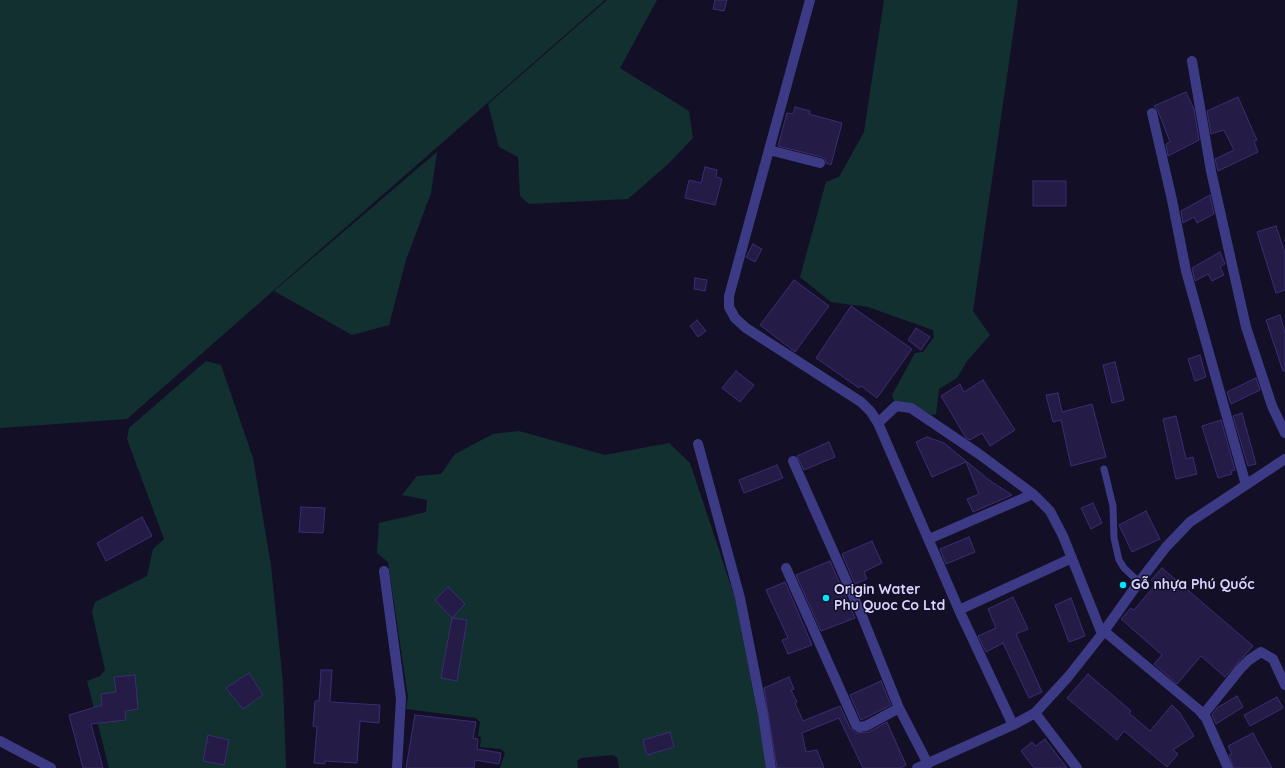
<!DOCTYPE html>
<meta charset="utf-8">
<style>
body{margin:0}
canvas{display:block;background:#130f26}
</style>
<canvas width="1285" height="768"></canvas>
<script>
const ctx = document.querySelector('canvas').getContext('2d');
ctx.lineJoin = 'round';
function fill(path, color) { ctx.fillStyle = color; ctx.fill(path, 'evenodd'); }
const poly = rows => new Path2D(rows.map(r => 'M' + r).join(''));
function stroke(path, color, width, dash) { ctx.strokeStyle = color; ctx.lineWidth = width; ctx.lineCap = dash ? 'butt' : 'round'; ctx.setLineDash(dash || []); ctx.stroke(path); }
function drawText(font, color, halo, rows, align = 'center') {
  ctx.font = font + ' Quicksand,sans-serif'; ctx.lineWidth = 3; ctx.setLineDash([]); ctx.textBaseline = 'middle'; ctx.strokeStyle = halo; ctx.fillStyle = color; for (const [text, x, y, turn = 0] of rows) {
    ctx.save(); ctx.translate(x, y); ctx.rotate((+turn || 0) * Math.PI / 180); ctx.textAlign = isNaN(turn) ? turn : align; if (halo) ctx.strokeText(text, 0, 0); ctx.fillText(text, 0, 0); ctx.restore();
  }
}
const green = poly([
 [0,0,605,0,127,419,0,428],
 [607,0,657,0,620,68,689,111,693,138,667,165,628,199,529,204,520,196,518,157,499,147,488,104],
 [884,0,1018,0,973,311,990,335,967,361,957,378,939,389,936,414,931,415,913,404,895,403,892,395,915,353,923,352,934,337,933,330,868,307,831,302,800,277,826,182,839,177,864,132],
 [437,152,431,193,406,260,389,325,352,335,274,291],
 [206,361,221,365,253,458,271,566,283,683,286,768,109,768,87,681,100,676,105,670,92,612,95,602,147,576,153,549,164,539,127,439,129,428],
 [519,431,605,455,669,443,690,463,735,598,768,768,619,768,617,757,612,755,581,758,577,761,578,768,500,768,505,753,501,749,480,747,481,737,478,736,480,722,476,718,406,709,408,697,388,562,377,553,379,523,426,512,427,500,402,495,417,476,441,474,455,454,493,434]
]);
const building = poly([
 [715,0,727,0,724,11,713,9,715,0],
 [1186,92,1194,109,1199,140,1168,156,1166,144,1170,142,1158,111,1154,106,1186,92],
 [1238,97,1257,140,1254,141,1258,152,1218,171,1215,159,1234,150,1224,130,1211,134,1207,111,1238,97],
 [795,107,810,111,809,114,842,123,831,165,826,163,825,159,822,157,778,146,787,113,793,114,795,107],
 [705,167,717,170,716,177,722,179,715,205,685,198,689,180,701,183,705,167],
 [1033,181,1066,181,1066,206,1033,206,1033,181],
 [1210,195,1214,214,1197,223,1194,217,1183,223,1181,211,1210,195],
 [1276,226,1285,253,1285,290,1276,293,1257,232,1276,226],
 [753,244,762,249,755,262,746,257,753,244],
 [1220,252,1225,264,1220,267,1224,275,1212,281,1208,274,1195,281,1192,268,1220,252],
 [695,278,707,280,705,291,694,289,695,278],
 [794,280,829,306,795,352,760,325,794,280],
 [851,306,912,349,877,398,861,386,859,388,816,358,851,306],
 [1280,315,1285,333,1285,371,1283,371,1266,320,1280,315],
 [697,320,706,331,698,337,690,326,697,320],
 [916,328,930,337,921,350,908,340,916,328],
 [1200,355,1206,377,1195,381,1188,359,1200,355],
 [1115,362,1124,400,1112,403,1103,365,1115,362],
 [736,371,754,385,740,402,722,388,736,371],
 [1256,378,1260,390,1231,404,1227,392,1256,378],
 [983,380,1015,430,990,446,982,433,970,440,966,438,941,396,960,384,964,392,983,380],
 [1058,393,1062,412,1092,404,1106,457,1071,466,1061,420,1053,422,1046,395,1058,393],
 [1242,413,1256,464,1248,466,1233,416,1242,413],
 [1176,416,1186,459,1193,457,1197,474,1176,479,1163,419,1176,416],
 [1221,420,1235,470,1231,471,1232,474,1218,478,1202,426,1221,420],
 [927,437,944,443,989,480,1012,495,973,512,967,499,979,494,966,462,932,477,916,442,927,437],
 [829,442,835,457,804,470,797,456,829,442],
 [777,465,783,478,744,493,739,480,777,465],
 [1093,503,1102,523,1091,529,1081,508,1093,503],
 [301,507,325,508,323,533,299,532,301,507],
 [1146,511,1160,539,1132,552,1119,525,1146,511],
 [142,517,152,536,106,561,97,543,142,517],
 [969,537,975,552,946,564,940,549,969,537],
 [872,541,882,563,864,572,867,579,855,584,842,554,872,541],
 [830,561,855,618,821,631,796,575,830,561],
 [1162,568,1253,646,1225,677,1201,656,1177,684,1154,664,1162,655,1121,619,1131,608,1134,610,1156,584,1151,580,1162,568],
 [785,582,812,645,788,654,782,640,788,638,766,590,785,582],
 [448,587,465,604,452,618,435,600,448,587],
 [1013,597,1028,629,1016,634,1042,692,1029,698,1003,643,986,652,978,636,996,628,988,609,1013,597],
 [1071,598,1085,636,1069,642,1055,605,1071,598],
 [452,618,467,620,457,681,441,678,452,618],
 [321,670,332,670,330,702,380,705,379,723,360,721,357,763,325,761,325,764,314,763,317,727,313,726,315,701,319,701,321,670],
 [249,673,263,695,243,709,226,688,249,673],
 [1088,674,1131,711,1129,713,1150,731,1172,705,1180,713,1194,736,1173,750,1178,754,1167,767,1124,731,1117,740,1067,698,1088,674],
 [135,675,138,709,125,711,126,720,91,724,103,768,83,768,69,715,102,705,101,694,116,692,114,677,135,675],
 [789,677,794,689,791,690,797,702,795,703,803,721,840,706,850,728,856,733,869,732,887,722,906,765,901,768,863,768,839,718,802,733,806,752,817,750,824,768,777,768,764,688,789,677],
 [881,681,891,705,861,720,850,695,881,681],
 [1237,696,1243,707,1216,724,1212,715,1217,708,1237,696],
 [1277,697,1283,708,1250,726,1244,715,1277,697],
 [415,715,476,722,473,738,478,739,477,749,501,753,499,764,475,760,474,768,406,768,415,715],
 [670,732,674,747,647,755,643,740,670,732],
 [1253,733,1272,768,1234,768,1229,755,1232,754,1228,746,1253,733],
 [208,735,229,740,224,765,203,761,208,735],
 [1045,739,1067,768,1034,768,1021,751,1032,742,1036,746,1045,739]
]);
const service = poly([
 [1104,469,1113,506,1114,538,1119,560,1124,568,1139,582]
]);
const minor = poly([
 [810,0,729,296,729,307,735,318,746,328,861,402,871,412,878,423,959,610,1013,725],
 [1192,61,1211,171,1246,327,1272,406,1285,433],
 [1152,113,1172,200,1186,271,1246,485],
 [769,150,820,163],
 [878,423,896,406,911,408,979,454,1033,494,1050,511,1063,536,1102,634],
 [698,444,740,598,763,715,771,768],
 [793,461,862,616,899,708,928,764],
 [929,539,1033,494],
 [786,568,856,725,859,727,866,726,899,708],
 [384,571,401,698,397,768],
 [959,610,1072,558],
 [1104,631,1199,710,1206,718,1228,768],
 [1035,713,1077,768],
 [1203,715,1240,669,1249,660,1261,652,1273,659,1285,685],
 [0,741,51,768],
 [917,768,1013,725,1035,713,1068,677,1102,634,1139,582,1166,547,1190,522,1285,459]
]);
const markers = [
 [1123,585,4,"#00e5ff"],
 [826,598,4,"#00e5ff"]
];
const poiNames = [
 ["Gỗ nhựa Phú Quốc",1131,585],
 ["Origin Water",834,590],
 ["Phu Quoc Co Ltd",834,606]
];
fill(green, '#12302f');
fill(building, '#241b47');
stroke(building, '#3b2d73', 1);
stroke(service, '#3d3a85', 7);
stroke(minor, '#3d3a85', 10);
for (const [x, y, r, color] of markers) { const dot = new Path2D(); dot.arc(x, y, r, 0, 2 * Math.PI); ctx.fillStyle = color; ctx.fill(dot); stroke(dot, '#130f26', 1.5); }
drawText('bold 14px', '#d9d4ff', '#130f26', poiNames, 'left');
</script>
